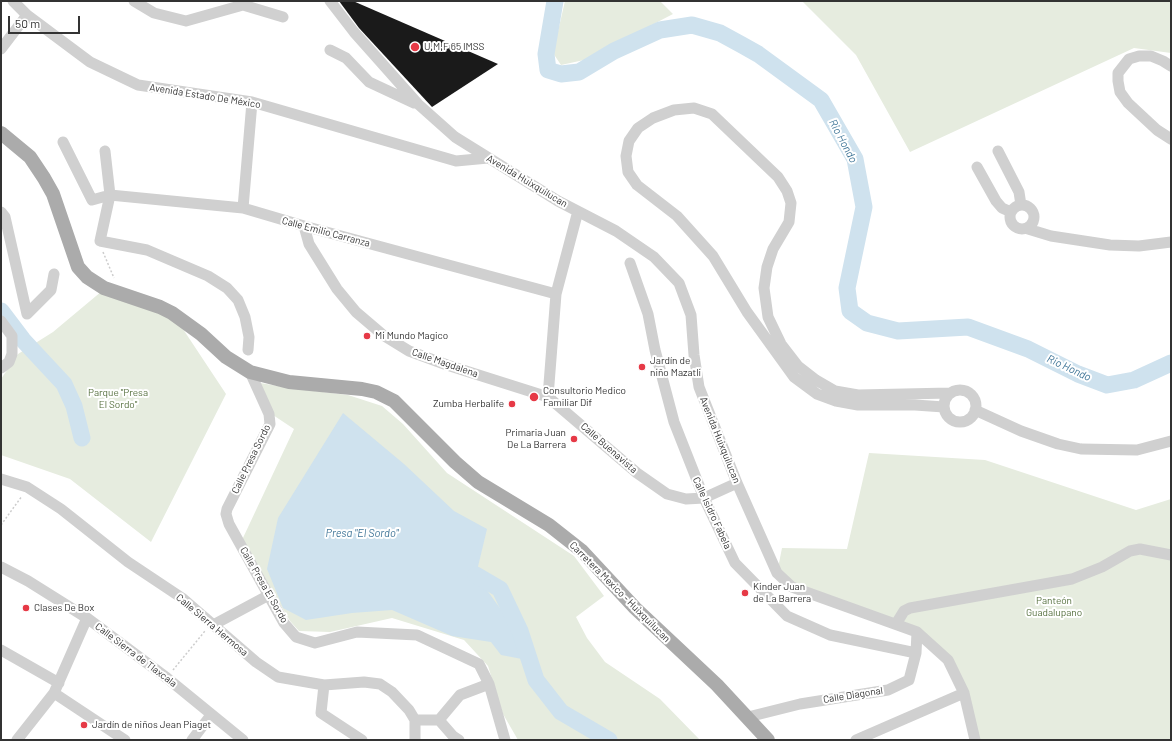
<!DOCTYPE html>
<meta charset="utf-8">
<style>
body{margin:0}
#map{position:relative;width:1172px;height:741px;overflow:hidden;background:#fff;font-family:Barlow,sans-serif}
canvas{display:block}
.frame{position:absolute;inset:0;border:2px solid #333;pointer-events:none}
.scale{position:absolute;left:8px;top:16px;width:72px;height:18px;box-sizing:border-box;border:2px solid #333;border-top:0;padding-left:5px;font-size:12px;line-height:14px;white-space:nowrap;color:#333;-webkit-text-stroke:3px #fff;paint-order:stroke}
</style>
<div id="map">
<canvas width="1172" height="741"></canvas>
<div class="frame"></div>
<div class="scale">50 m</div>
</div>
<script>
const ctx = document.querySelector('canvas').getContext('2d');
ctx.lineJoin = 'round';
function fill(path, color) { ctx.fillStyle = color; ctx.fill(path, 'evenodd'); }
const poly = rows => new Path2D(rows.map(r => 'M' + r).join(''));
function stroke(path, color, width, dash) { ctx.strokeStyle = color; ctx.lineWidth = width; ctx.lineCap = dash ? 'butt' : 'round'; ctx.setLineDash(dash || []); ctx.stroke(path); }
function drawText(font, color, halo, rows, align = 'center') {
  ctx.font = font + ' Barlow,sans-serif'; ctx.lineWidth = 4; ctx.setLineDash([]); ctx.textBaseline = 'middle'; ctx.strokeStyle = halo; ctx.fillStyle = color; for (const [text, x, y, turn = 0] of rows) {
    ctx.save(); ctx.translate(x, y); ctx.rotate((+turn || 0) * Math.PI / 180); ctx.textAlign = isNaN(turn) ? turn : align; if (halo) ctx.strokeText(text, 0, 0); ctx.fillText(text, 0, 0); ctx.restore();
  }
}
const green = poly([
 [565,1,660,1,673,14,584,60,561,65,553,53],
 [802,1,1171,1,1171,53,1134,48,910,152,856,55],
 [102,291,154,308,179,323,226,394,151,542,70,479,1,455,1,379,18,354,53,332],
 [260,383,297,389,348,395,382,406,403,424,447,473,574,556,604,596,576,617,587,638,605,662,660,699,700,740,518,740,503,714,488,666,464,640,392,618,330,632,299,631,290,621,242,540,294,429,273,415],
 [869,453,985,460,1136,510,1171,499,1171,740,975,740,948,660,917,632,792,587,777,573,782,548,847,549]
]);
const water = poly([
 [343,413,404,464,454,511,487,529,476,575,507,618,522,659,501,655,491,642,452,636,392,610,352,613,306,620,283,608,267,569,278,518]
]);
const river = poly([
 [555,1,546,54,548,70,561,74,579,72,614,51,660,30,692,25,720,33,742,45,758,54,821,100,855,159,864,207,847,288,850,311,867,323,898,331,968,327,1028,349,1078,374,1107,385,1134,380,1171,363],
 [1,311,23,340,64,384,74,406,82,438],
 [476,575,500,589,520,631,536,680,561,712,609,740]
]);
const building = poly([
 [339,1,353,1,498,64,432,107,359,28]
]);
const path = poly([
 [103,252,114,278],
 [1,525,22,496],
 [173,670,205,631]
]);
const minor = poly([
 [13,1,27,15,90,62,138,85,252,102,456,161,488,158],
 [134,1,154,13,186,21,243,5,283,17],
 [330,1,354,32,418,104,455,137,558,201,616,231,654,257,679,283,691,315,694,355,699,387,737,483,777,573,792,587,917,632,948,660,964,693,975,740],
 [1,49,27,15],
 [330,50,346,58,369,82,414,103],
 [1171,66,1163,61,1151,56,1139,56,1129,59,1118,73,1118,81,1120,92,1128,103,1157,130,1171,139],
 [63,142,92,200,110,195,243,208,304,226,556,294],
 [105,151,110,195,100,241,147,250,208,276,227,288,238,300,245,317,249,337,248,350],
 [998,151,1019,192,1021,205],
 [977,167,996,201,1002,208,1011,212],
 '1010 217a12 12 0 1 1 24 0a12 12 0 1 1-24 0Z',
 [243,208,252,102],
 [1,212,5,217,27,314],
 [304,226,309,244,337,289,356,312,383,335,409,351,447,365,548,397,637,473,667,494,686,499,704,498,737,483],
 [1028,229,1051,236,1110,245,1139,246,1171,242],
 [630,263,648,314,655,350,674,422,704,498,735,563,787,616,830,635,916,653],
 [27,314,51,290,54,274],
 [1,321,12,336,12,354,9,362,1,368],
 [250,372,269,414,270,424,227,509,226,514,229,524,284,623,296,637,315,643,357,632,417,635,479,664,489,684,505,740],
 '944 406a16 16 0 1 1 32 0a16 16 0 1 1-32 0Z',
 [548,397,556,294,578,211],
 [944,407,915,405,858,405,836,401,817,394,794,377,747,312,713,256,677,216,637,185,628,172,626,156,629,141,638,128,653,118,674,110,694,108,712,114,778,177,787,191,791,203,789,222,773,249,767,267,764,288,768,317,781,344,798,366,816,380,835,391,858,395,950,393],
 [975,410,1021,431,1058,444,1081,449,1137,450,1171,441],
 [1,479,27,487,61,509,128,562,182,598,256,662,278,677,324,685,364,682,380,684,392,692,409,710,415,720,415,740],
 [1,567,28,581,87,618,167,678,243,740],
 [896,624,904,611,910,608,1072,579,1102,567,1130,551,1140,549,1171,555],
 [213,625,269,595],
 [1,650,59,683],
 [324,685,321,713,362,740],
 [54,693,125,740],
 [748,717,800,704,888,690,909,680,916,653,917,632],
 [415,720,439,720,460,695,489,684],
 [439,720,453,736,459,740],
 [17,740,54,693,87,618],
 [192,740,211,715],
 [856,740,964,693]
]);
const major = poly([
 [1,133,30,157,44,178,53,194,78,267,87,277,104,288,160,307,172,313,201,334,226,357,250,372,289,382,362,389,376,392,394,401,455,462,478,482,549,525,582,551,635,608,717,685,768,740]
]);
const markers = [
 [415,47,5,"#e63946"],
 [367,336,4,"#e63946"],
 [642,367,4,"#e63946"],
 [534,397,5,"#e63946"],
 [512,404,4,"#e63946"],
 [574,439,4,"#e63946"],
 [745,593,4,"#e63946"],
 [26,608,4,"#e63946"],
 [84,725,4,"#e63946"]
];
const poiNames = [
 ["U.M.F 65 IMSS",424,47],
 ["Mi Mundo Magico",375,336],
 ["Jardín de",650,361],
 ["niño Mazatli",650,373],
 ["Consultorio Medico",543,391],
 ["Familiar Dif",543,403],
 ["Zumba Herbalife",504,404,"right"],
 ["Primaria Juan",566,433,"right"],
 ["De La Barrera",566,445,"right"],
 ["Kinder Juan",753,587],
 ["de La Barrera",753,599],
 ["Clases De Box",34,608],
 ["Jardín de niños Jean Piaget",92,725]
];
const streetNames = [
 ["Avenida Estado De México",205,96,9],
 ["Avenida Huixquilucan",527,181,31],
 ["Calle Emilio Carranza",326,232,15],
 ["Calle Magdalena",445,363,19],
 ["Avenida Huixquilucan",720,440,68],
 ["Calle Buenavista",609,448,41],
 ["Calle Presa Sordo",251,459,-64],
 ["Calle Isidro Fabela",712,513,65],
 ["Calle Presa El Sordo",264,585,60],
 ["Carretera Mexico - Huixquilucan",620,592,45],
 ["Calle Sierra Hermosa",212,625,40],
 ["Calle Sierra de Tlaxcala",136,655,37],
 ["Calle Diagonal",853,695,-9]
];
const parkNames = [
 ["Parque \"Presa",118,393],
 ["El Sordo\"",118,405],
 ["Panteón",1054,601],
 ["Guadalupano",1054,613]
];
const waterNames = [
 ["Rio Hondo",843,141,62],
 ["Rio Hondo",1069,368,25],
 ["Presa \"El Sordo\"",362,533]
];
fill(green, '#e6ecdf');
fill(water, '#cfe2ee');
stroke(river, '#cfe2ee', 17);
fill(building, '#1a1a1a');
stroke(path, '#cdcdcd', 1.5, [2, 2]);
stroke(minor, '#d0d0d0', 11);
stroke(major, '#ababab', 14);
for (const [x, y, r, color] of markers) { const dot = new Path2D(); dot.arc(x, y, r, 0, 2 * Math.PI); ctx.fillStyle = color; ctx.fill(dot); stroke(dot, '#fff', 1.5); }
drawText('10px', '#333', '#fff', poiNames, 'left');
drawText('10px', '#333', '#fff', streetNames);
drawText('10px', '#56703f', '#fff', parkNames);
drawText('italic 11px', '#3f7597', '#fff', waterNames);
</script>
